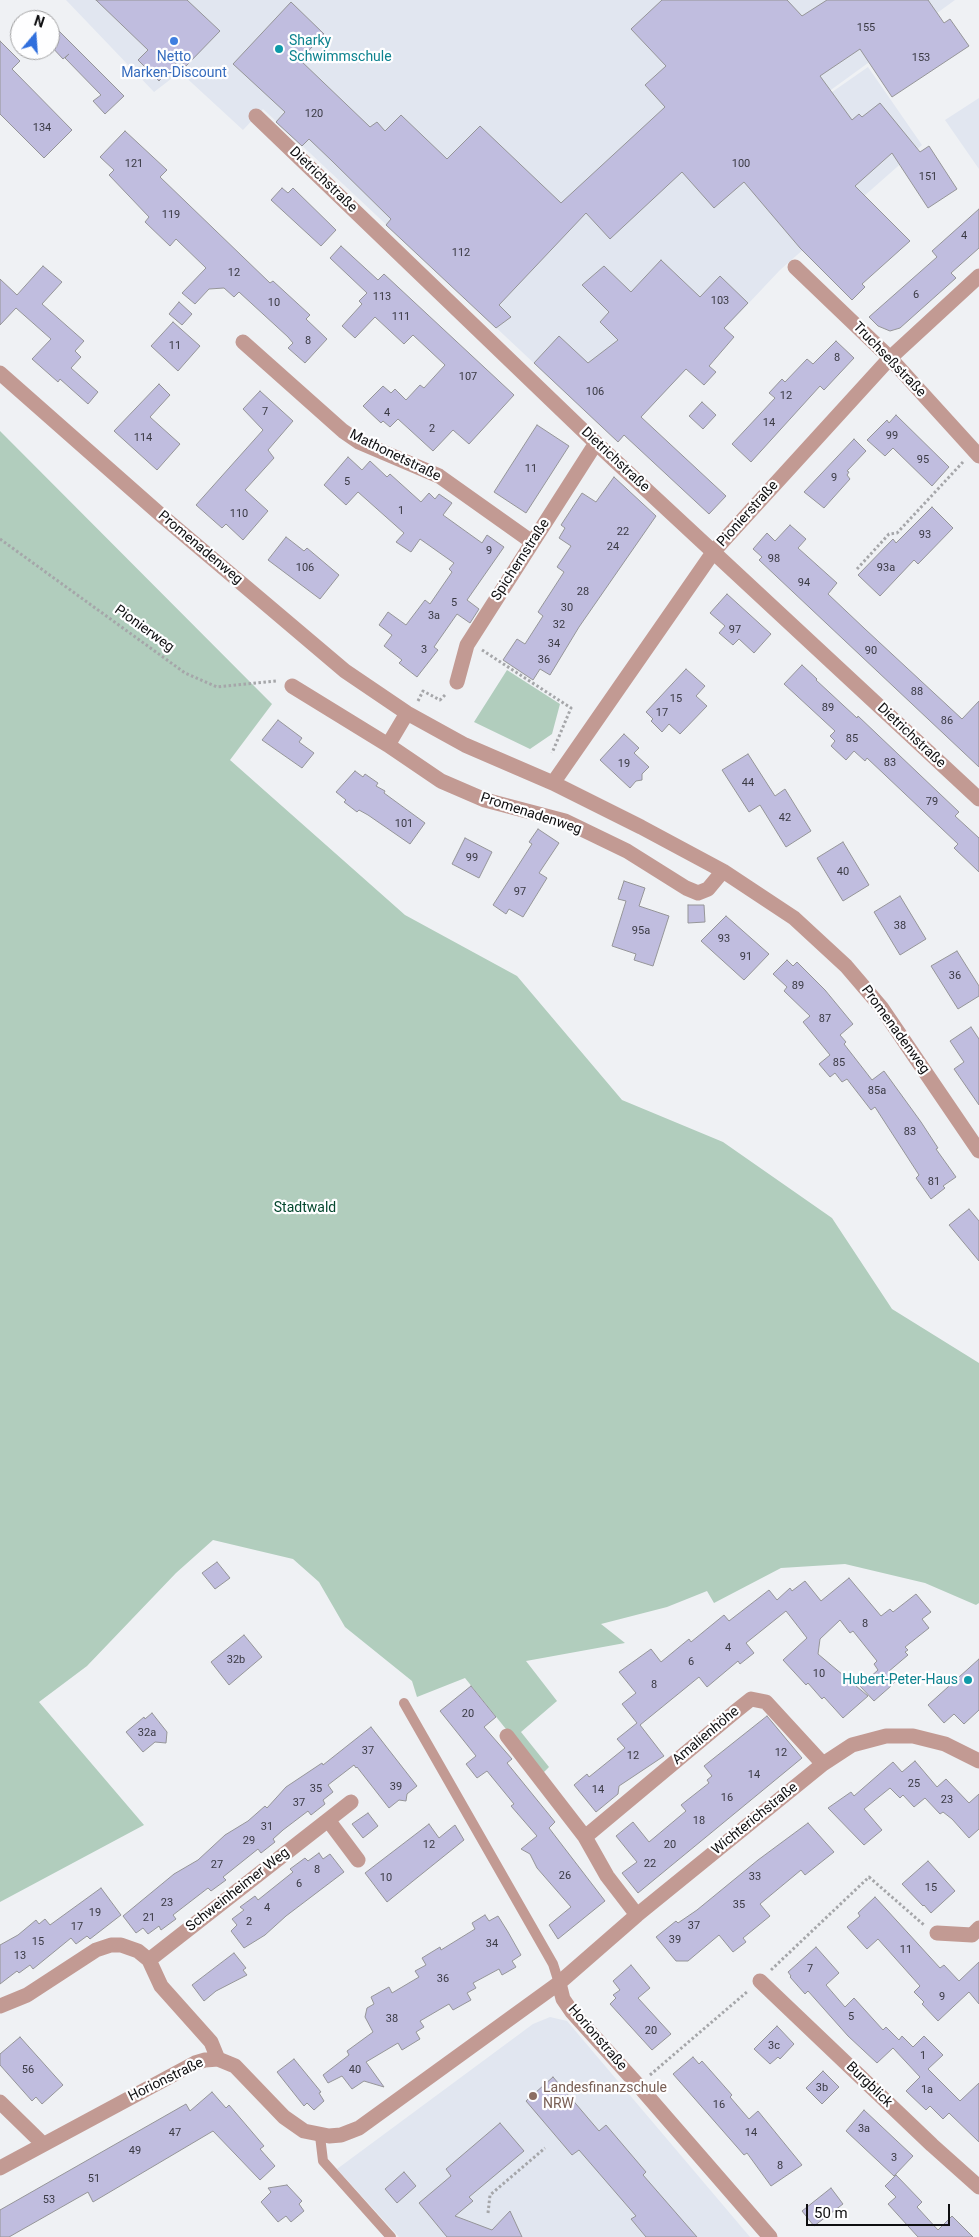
<!DOCTYPE html>
<meta charset="utf-8">
<style>
body{margin:0}
#map{position:relative;width:979px;height:2237px;overflow:hidden;background:#eff1f4;font-family:Roboto,sans-serif}
canvas{display:block}
.north{position:absolute;left:10px;top:10px;width:50px;height:50px;box-sizing:border-box;background:#fefeff;border:1px solid #9e9e9f;border-radius:50%;rotate:18deg;font-size:14px;font-weight:700;line-height:20px;text-align:center;color:#0e0e10}
.north::after{content:'';display:block;margin:auto;width:18px;height:22px;background:#306fdd;clip-path:polygon(50% 0,100% 100%,50% 72%,0 100%)}
.scale{position:absolute;left:806px;top:2204px;width:144px;height:22px;box-sizing:border-box;border:2px solid #0e0e10;border-top:0;padding-left:6px;font-size:15px;line-height:18px;white-space:nowrap;color:#0e0e10;-webkit-text-stroke:4px #fefeff;paint-order:stroke}
</style>
<div id="map">
<canvas width="979" height="2237"></canvas>
<div class="north">N</div>
<div class="scale">50 m</div>
</div>
<script>
const ctx = document.querySelector('canvas').getContext('2d');
ctx.lineJoin = 'round';
function fill(path, color) { ctx.fillStyle = color; ctx.fill(path, 'evenodd'); }
const poly = rows => new Path2D(rows.map(r => 'M' + r).join(''));
function stroke(path, color, width, dash) { ctx.strokeStyle = color; ctx.lineWidth = width; ctx.lineCap = dash ? 'butt' : 'round'; ctx.setLineDash(dash || []); ctx.stroke(path); }
function drawText(font, color, halo, rows, align = 'center') {
  ctx.font = font + ' Roboto,sans-serif'; ctx.lineWidth = 4.5; ctx.setLineDash([]); ctx.textBaseline = 'middle'; ctx.strokeStyle = halo; ctx.fillStyle = color; for (const [text, x, y, turn = 0] of rows) {
    ctx.save(); ctx.translate(x, y); ctx.rotate((+turn || 0) * Math.PI / 180); ctx.textAlign = isNaN(turn) ? turn : align; if (halo) ctx.strokeText(text, 0, 0); ctx.fillText(text, 0, 0); ctx.restore();
  }
}
const built = poly([
 [66,0,955,0,730,163,868,67,922,145,780,270,618,442,263,109,243,130,180,72,154,92],
 [979,98,979,169,945,120],
 [550,2017,567,2021,750,2237,399,2237,337,2169,533,2024]
]);
const green = poly([
 [0,431,272,704,230,760,405,915,517,976,622,1100,723,1142,832,1218,892,1309,979,1363,979,1603,976,1605,925,1583,845,1564,781,1568,714,1603,707,1591,667,1607,601,1624,625,1643,526,1661,557,1701,521,1732,549,1767,542,1774,465,1678,417,1697,412,1681,345,1627,319,1582,293,1559,213,1540,176,1573,87,1666,39,1702,144,1825,0,1902],
 [507,670,560,704,552,734,530,749,474,722]
]);
const building = poly([
 [96,0,187,0,220,31,186,66,179,60,159,81,138,60,148,50,96,0],
 [662,0,787,0,802,16,827,0,928,0,944,23,950,19,969,46,892,97,860,49,820,76,852,120,859,114,862,117,880,103,920,152,929,146,957,189,928,208,892,153,855,186,910,241,862,284,865,287,852,300,800,248,744,182,714,208,682,172,610,239,586,213,499,305,511,317,496,328,386,225,391,219,332,161,309,139,302,146,276,122,285,112,233,64,291,2,324,34,300,60,370,127,377,122,385,131,401,115,447,159,480,126,561,203,665,107,645,85,666,66,631,29,662,0],
 [50,22,124,96,105,114,93,101,101,95,65,58,69,54,63,59,50,45,50,22],
 [0,41,20,61,12,69,72,130,44,158,0,114,0,41],
 [125,131,167,170,160,177,270,283,273,281,310,315,306,319,327,339,305,363,288,348,293,343,288,337,239,292,234,297,224,288,209,289,195,304,182,293,206,268,176,239,170,246,145,222,149,217,109,175,114,170,100,157,125,131],
 [282,188,288,193,293,188,336,230,321,246,271,200,282,188],
 [979,209,979,248,951,273,956,278,900,328,890,331,878,326,869,317,937,257,932,251,979,209],
 [341,246,378,280,384,274,514,395,469,444,453,430,433,451,398,419,390,427,383,421,381,423,363,406,383,386,391,393,395,389,406,400,420,385,424,388,445,365,413,335,404,344,375,317,355,338,342,326,362,304,359,301,367,293,330,258,341,246],
 [661,260,700,297,720,276,748,303,724,328,734,337,709,366,716,372,704,385,686,369,641,417,726,496,709,514,624,435,618,442,534,363,559,336,588,363,618,340,600,322,609,312,582,285,604,266,631,292,661,260],
 [43,266,62,282,42,304,84,341,75,351,81,357,71,368,98,392,88,404,60,379,58,382,32,359,51,339,16,308,0,325,0,279,17,295,43,266],
 [179,302,192,314,182,325,169,314,179,302],
 [173,322,200,346,178,371,151,346,173,322],
 [836,341,854,358,824,390,820,386,751,462,732,444,775,398,769,393,782,379,785,382,807,359,813,364,836,341],
 [159,384,170,395,150,417,180,444,157,470,114,431,159,384],
 [260,391,293,421,268,450,274,458,245,490,268,511,243,540,226,524,222,528,196,505,263,430,243,409,260,391],
 [702,402,716,415,703,429,689,416,702,402],
 [896,415,949,467,932,486,893,448,885,456,867,440,887,420,889,423,896,415],
 [537,425,569,446,526,513,494,492,537,425],
 [854,439,866,451,847,471,849,472,847,475,850,479,824,508,804,492,854,439],
 [348,457,362,470,370,461,387,477,390,474,421,502,429,493,435,499,439,494,452,503,443,515,482,543,487,535,504,547,467,600,479,609,470,623,457,614,434,647,438,650,417,677,399,663,402,660,384,646,392,635,379,625,388,612,406,625,425,600,430,604,452,572,449,569,454,563,420,539,411,552,396,542,404,533,358,492,346,505,324,485,348,457],
 [614,477,656,516,579,627,550,675,540,669,533,680,503,660,517,639,525,644,543,616,538,612,564,572,557,567,571,546,559,538,565,528,561,525,582,493,596,502,614,477],
 [932,507,953,528,918,564,914,560,880,596,858,575,893,539,896,543,932,507],
 [790,525,806,539,798,548,837,583,828,594,865,629,962,719,979,701,979,767,759,560,762,557,753,549,767,533,775,541,790,525],
 [286,537,304,551,307,548,339,575,320,599,268,560,286,537],
 [727,594,771,634,754,653,739,639,733,645,719,633,725,626,710,613,727,594],
 [802,665,817,679,816,680,857,718,858,716,959,812,955,816,979,838,979,872,954,848,958,844,867,758,865,761,854,751,846,760,831,746,835,741,830,736,835,731,784,684,802,665],
 [686,669,705,686,696,696,707,706,680,734,669,724,662,732,651,721,653,719,646,712,686,669],
 [278,720,302,738,299,742,314,753,302,768,262,740,278,720],
 [624,734,639,748,634,753,649,767,642,774,642,780,636,781,630,788,600,760,624,734],
 [748,754,775,796,785,789,811,831,786,847,760,805,749,812,722,770,748,754],
 [355,771,363,777,365,774,378,783,376,786,385,791,384,793,425,823,410,844,368,815,359,810,357,812,344,802,346,800,336,792,355,771],
 [538,829,559,843,539,873,547,878,523,917,509,909,506,914,493,905,532,844,529,842,538,829],
 [465,838,492,852,479,878,452,864,465,838],
 [843,842,869,885,843,901,817,858,843,842],
 [624,881,645,888,639,906,669,916,653,966,634,960,636,954,612,946,626,901,618,899,624,881],
 [900,896,926,939,900,955,874,912,900,896],
 [688,905,704,905,705,922,688,923,688,905],
 [726,916,769,954,744,980,701,941,726,916],
 [957,951,979,986,979,996,958,1009,931,966,957,951],
 [787,960,793,966,797,962,825,990,853,1024,840,1035,846,1042,844,1044,872,1080,884,1071,921,1122,938,1148,936,1149,956,1177,943,1186,945,1188,931,1199,916,1178,919,1175,875,1107,871,1110,847,1079,842,1082,835,1073,830,1077,819,1064,830,1055,803,1022,810,1016,784,991,787,987,773,974,787,960],
 [971,1027,979,1039,979,1105,954,1069,964,1062,950,1041,971,1027],
 [969,1209,979,1221,979,1261,949,1225,969,1209],
 [217,1562,230,1578,215,1589,202,1573,217,1562],
 [849,1578,881,1616,890,1609,893,1612,916,1594,931,1612,922,1619,929,1628,905,1647,908,1650,905,1652,908,1655,888,1672,898,1679,891,1686,874,1701,860,1686,878,1670,874,1664,877,1661,853,1631,850,1633,840,1620,820,1639,818,1654,868,1696,843,1718,824,1697,822,1699,808,1683,806,1685,783,1660,807,1638,786,1611,746,1643,754,1653,740,1664,738,1661,707,1687,699,1677,640,1725,664,1756,619,1786,618,1794,596,1812,574,1785,587,1774,589,1777,625,1748,617,1739,637,1723,622,1704,636,1693,619,1672,651,1649,661,1662,689,1639,691,1642,724,1615,729,1621,769,1590,777,1600,790,1588,792,1591,805,1581,821,1601,849,1578],
 [244,1635,262,1657,229,1685,211,1662,244,1635],
 [979,1659,979,1710,964,1724,954,1714,944,1723,928,1705,979,1659],
 [471,1686,496,1717,484,1727,512,1759,507,1763,555,1822,549,1828,605,1901,558,1939,549,1925,571,1907,537,1868,530,1854,521,1849,537,1836,511,1806,514,1804,487,1771,477,1778,466,1764,476,1756,440,1711,471,1686],
 [152,1713,167,1732,166,1743,155,1742,143,1752,126,1732,144,1717,145,1719,152,1713],
 [767,1716,802,1758,638,1893,622,1873,637,1862,616,1836,633,1822,649,1842,686,1811,681,1805,709,1783,707,1780,712,1776,704,1766,767,1716],
 [371,1727,417,1786,407,1794,406,1801,399,1800,389,1808,357,1767,356,1768,354,1765,328,1785,333,1792,323,1800,325,1804,311,1815,308,1811,283,1830,273,1839,275,1842,261,1853,258,1849,223,1877,226,1880,211,1891,208,1888,173,1915,176,1919,161,1930,159,1926,148,1934,143,1928,136,1933,123,1916,174,1874,198,1860,225,1835,248,1821,265,1806,267,1808,286,1787,322,1763,323,1765,371,1727],
 [915,1761,937,1787,946,1779,969,1803,979,1794,979,1829,969,1838,952,1819,943,1812,940,1814,925,1798,914,1807,903,1795,900,1798,890,1788,864,1809,882,1830,864,1845,828,1808,851,1792,854,1796,893,1762,902,1772,915,1761],
 [368,1813,378,1826,363,1838,352,1824,368,1813],
 [808,1823,834,1852,805,1875,801,1870,760,1904,770,1916,743,1938,746,1942,733,1952,719,1935,688,1961,676,1961,656,1937,676,1921,678,1923,697,1910,758,1860,808,1823],
 [429,1824,439,1838,455,1825,464,1840,387,1902,365,1873,429,1824],
 [319,1853,323,1859,330,1854,344,1872,286,1916,265,1935,244,1948,231,1931,237,1925,232,1919,244,1910,240,1907,255,1896,258,1900,293,1872,290,1869,305,1858,308,1861,319,1853],
 [928,1861,955,1891,931,1913,924,1905,923,1906,902,1884,928,1861],
 [101,1888,121,1915,90,1939,87,1936,76,1944,71,1938,33,1969,30,1965,19,1973,17,1971,0,1984,0,1945,18,1935,36,1920,39,1924,45,1919,50,1925,101,1888],
 [875,1897,940,1968,944,1965,959,1981,979,1962,979,2004,969,1992,938,2021,922,2004,924,2002,914,1992,920,1986,878,1939,867,1949,847,1927,860,1916,858,1913,875,1897],
 [485,1915,489,1921,498,1916,508,1932,521,1955,512,1961,516,1967,502,1975,499,1969,473,1983,476,1988,467,1993,471,2000,453,2010,449,2004,420,2021,424,2027,416,2032,420,2039,402,2050,398,2043,366,2062,384,2087,364,2081,352,2089,342,2076,328,2083,323,2075,349,2055,347,2051,373,2032,365,2017,367,2008,374,2004,371,1997,389,1987,392,1993,419,1977,415,1971,426,1965,422,1958,440,1947,441,1950,475,1929,472,1923,485,1915],
 [816,1947,839,1973,826,1985,845,2007,854,1998,883,2030,886,2027,899,2040,902,2036,913,2047,924,2036,943,2055,928,2069,960,2101,979,2083,979,2142,949,2113,943,2119,930,2106,926,2110,906,2091,920,2077,893,2048,877,2063,848,2036,808,1991,805,1994,790,1977,791,1976,788,1972,816,1947],
 [234,1953,246,1968,243,1970,247,1975,216,1991,204,2001,192,1985,234,1953],
 [631,1965,650,1988,638,1998,671,2034,652,2050,610,2004,616,1998,613,1995,620,1990,613,1981,631,1965],
 [777,2026,794,2044,780,2059,778,2057,770,2064,754,2049,777,2026],
 [20,2037,63,2085,42,2104,36,2097,32,2101,0,2065,0,2054,20,2037],
 [693,2057,699,2064,702,2061,732,2095,730,2097,749,2119,758,2111,802,2165,771,2186,747,2153,744,2155,673,2074,693,2057],
 [294,2059,321,2092,319,2093,324,2101,314,2110,307,2103,304,2106,277,2072,294,2059],
 [823,2071,839,2087,822,2104,806,2088,823,2071],
 [553,2077,599,2131,606,2125,646,2172,643,2175,697,2237,646,2237,631,2219,636,2216,579,2150,572,2155,526,2101,553,2077],
 [212,2092,226,2108,229,2105,264,2146,260,2149,275,2166,260,2180,213,2131,93,2202,88,2192,9,2237,0,2237,0,2210,186,2104,190,2111,212,2092],
 [864,2110,913,2156,894,2176,846,2131,864,2110],
 [500,2123,524,2151,469,2197,473,2201,455,2216,492,2230,510,2211,522,2237,447,2237,419,2203,451,2176,446,2169,500,2123],
 [404,2172,416,2186,397,2203,385,2189,404,2172],
 [896,2175,922,2202,917,2207,938,2230,952,2216,973,2237,918,2237,888,2204,896,2197,885,2186,896,2175],
 [287,2185,302,2201,299,2204,304,2211,291,2222,286,2216,278,2222,261,2202,271,2192,268,2188,287,2185],
 [831,2188,843,2204,814,2226,802,2211,831,2188]
]);
const path = poly([
 [0,539,185,673,217,687,277,681],
 [857,569,889,534,897,533,963,462],
 [482,650,571,708,552,753],
 [418,701,423,691,440,700,446,694],
 [771,1970,869,1877,924,1925],
 [650,2075,748,1991],
 [488,2213,490,2195,545,2148]
]);
const lane = poly([
 [404,1703,553,1964,559,1983],
 [320,2136,323,2161,391,2237]
]);
const street = poly([
 [256,116,596,443,979,799],
 [795,267,890,358,979,456],
 [243,342,343,431,359,442,439,476,532,542],
 [0,373,162,516,345,671,407,713,465,745,553,783,641,827,723,871,794,918,846,966,881,1007,979,1151],
 [457,682,467,645,596,443],
 [292,686,388,745,441,781,485,800,565,821,627,851,686,888,698,893,708,889,723,871],
 [388,745,407,713],
 [553,783,714,551,890,358,979,276],
 [507,1736,585,1837],
 [328,1820,358,1860],
 [637,1915,607,1876,585,1837,736,1711,751,1699,766,1702,823,1764],
 [937,1933,972,1935,979,1928],
 [149,1960,351,1802],
 [760,1981,932,2145,979,2187],
 [559,1983,563,1999,572,2012,638,2085,770,2237],
 [0,2006,27,1995,96,1950,111,1945,121,1945,138,1951,149,1960,161,1986,211,2042,218,2059],
 [0,2102,43,2144],
 [0,2168,195,2063,205,2060,218,2059,235,2066,284,2117,304,2131,329,2136,341,2135,359,2128,559,1983,637,1915,823,1764,852,1745,886,1736,913,1736,945,1744,979,1761]
]);
const markers = [
 [174,41,5,"#3f7fe0"],
 [279,49,5,"#0f9aa8"],
 [968,1680,5,"#0f9aa8"],
 [533,2096,5,"#8d6e63"]
];
const numberNames = [
 ["155",866,28],
 ["153",921,58],
 ["120",314,114],
 ["134",42,128],
 ["121",134,164],
 ["100",741,164],
 ["151",928,177],
 ["119",171,215],
 ["4",964,236],
 ["112",461,253],
 ["12",234,273],
 ["6",916,295],
 ["113",382,297],
 ["103",720,301],
 ["10",274,303],
 ["111",401,317],
 ["8",308,341],
 ["11",175,346],
 ["8",837,358],
 ["107",468,377],
 ["106",595,392],
 ["12",786,396],
 ["7",265,412],
 ["4",387,413],
 ["14",769,423],
 ["2",432,429],
 ["99",892,436],
 ["114",143,438],
 ["95",923,460],
 ["11",531,469],
 ["9",834,478],
 ["5",347,482],
 ["1",401,511],
 ["110",239,514],
 ["22",623,532],
 ["93",925,535],
 ["24",613,547],
 ["9",489,551],
 ["98",774,559],
 ["106",305,568],
 ["93a",886,568],
 ["94",804,583],
 ["28",583,592],
 ["5",454,603],
 ["30",567,608],
 ["3a",434,616],
 ["32",559,625],
 ["97",735,630],
 ["34",554,644],
 ["3",424,650],
 ["90",871,651],
 ["36",544,660],
 ["88",917,692],
 ["15",676,699],
 ["89",828,708],
 ["17",662,713],
 ["86",947,721],
 ["85",852,739],
 ["83",890,763],
 ["19",624,764],
 ["44",748,783],
 ["79",932,802],
 ["42",785,818],
 ["101",404,824],
 ["99",472,858],
 ["40",843,872],
 ["97",520,892],
 ["38",900,926],
 ["95a",641,931],
 ["93",724,939],
 ["91",746,957],
 ["36",955,976],
 ["89",798,986],
 ["87",825,1019],
 ["85",839,1063],
 ["85a",877,1091],
 ["83",910,1132],
 ["81",934,1182],
 ["8",865,1624],
 ["4",728,1648],
 ["32b",236,1660],
 ["6",691,1662],
 ["10",819,1674],
 ["8",654,1685],
 ["20",468,1714],
 ["32a",147,1733],
 ["37",368,1751],
 ["12",781,1753],
 ["12",633,1756],
 ["14",754,1775],
 ["25",914,1784],
 ["39",396,1787],
 ["35",316,1789],
 ["14",598,1790],
 ["16",727,1798],
 ["23",947,1800],
 ["37",299,1803],
 ["18",699,1821],
 ["31",267,1827],
 ["29",249,1841],
 ["12",429,1845],
 ["20",670,1845],
 ["22",650,1864],
 ["27",217,1865],
 ["8",317,1870],
 ["26",565,1876],
 ["33",755,1877],
 ["10",386,1878],
 ["6",299,1884],
 ["15",931,1888],
 ["23",167,1903],
 ["35",739,1905],
 ["4",267,1908],
 ["19",95,1913],
 ["21",149,1918],
 ["2",249,1922],
 ["37",694,1926],
 ["17",77,1927],
 ["39",675,1940],
 ["15",38,1942],
 ["34",492,1944],
 ["11",906,1950],
 ["13",20,1956],
 ["7",810,1969],
 ["36",443,1979],
 ["9",942,1997],
 ["5",851,2017],
 ["38",392,2019],
 ["20",651,2031],
 ["3c",774,2046],
 ["1",923,2056],
 ["56",28,2070],
 ["40",355,2070],
 ["3b",822,2088],
 ["1a",927,2090],
 ["16",719,2105],
 ["3a",864,2129],
 ["47",175,2133],
 ["14",751,2133],
 ["49",135,2151],
 ["3",894,2158],
 ["8",780,2166],
 ["51",94,2179],
 ["53",49,2200]
];
const cultureNames = [
 ["Sharky",289,41],
 ["Schwimmschule",289,57],
 ["Hubert-Peter-Haus",958,1680,"right"]
];
const shopNames = [
 ["Netto",174,57],
 ["Marken-Discount",174,73]
];
const streetNames = [
 ["Dietrichstraße",323,180,44],
 ["Truchseßstraße",889,360,46],
 ["Mathonetstraße",395,456,26],
 ["Dietrichstraße",615,460,43],
 ["Pionierstraße",748,514,-48],
 ["Promenadenweg",200,548,40],
 ["Spichernstraße",521,560,-57],
 ["Pionierweg",144,629,36],
 ["Dietrichstraße",911,736,43],
 ["Promenadenweg",531,814,18],
 ["Promenadenweg",895,1030,54],
 ["Amalienhöhe",706,1736,-40],
 ["Wichterichstraße",755,1819,-39],
 ["Schweinheimer Weg",238,1890,-38],
 ["Horionstraße",597,2038,49],
 ["Horionstraße",166,2080,-26],
 ["Burgblick",869,2085,44]
];
const parkNames = [
 ["Stadtwald",305,1208]
];
const educationNames = [
 ["Landesfinanzschule",543,2088],
 ["NRW",543,2104]
];
fill(built, '#e1e6f0');
fill(green, '#b1cdbd');
fill(building, '#c0bddf');
stroke(building, '#959598', 1);
stroke(path, '#a5a6a9', 3, [2.5, 2.5]);
stroke(lane, '#c29a93', 10);
stroke(street, '#c29a93', 15);
for (const [x, y, r, color] of markers) { const dot = new Path2D(); dot.arc(x, y, r, 0, 2 * Math.PI); ctx.fillStyle = color; ctx.fill(dot); stroke(dot, '#fefeff', 2); }
drawText('11px', '#3a3a44', null, numberNames);
drawText('14px', '#0d838f', '#fefeff', cultureNames, 'left');
drawText('14px', '#366cbe', '#fefeff', shopNames);
drawText('14px', '#0e0e10', '#fefeff', streetNames);
drawText('14px', '#05482e', '#fefeff', parkNames);
drawText('14px', '#785e54', '#fefeff', educationNames, 'left');
</script>
